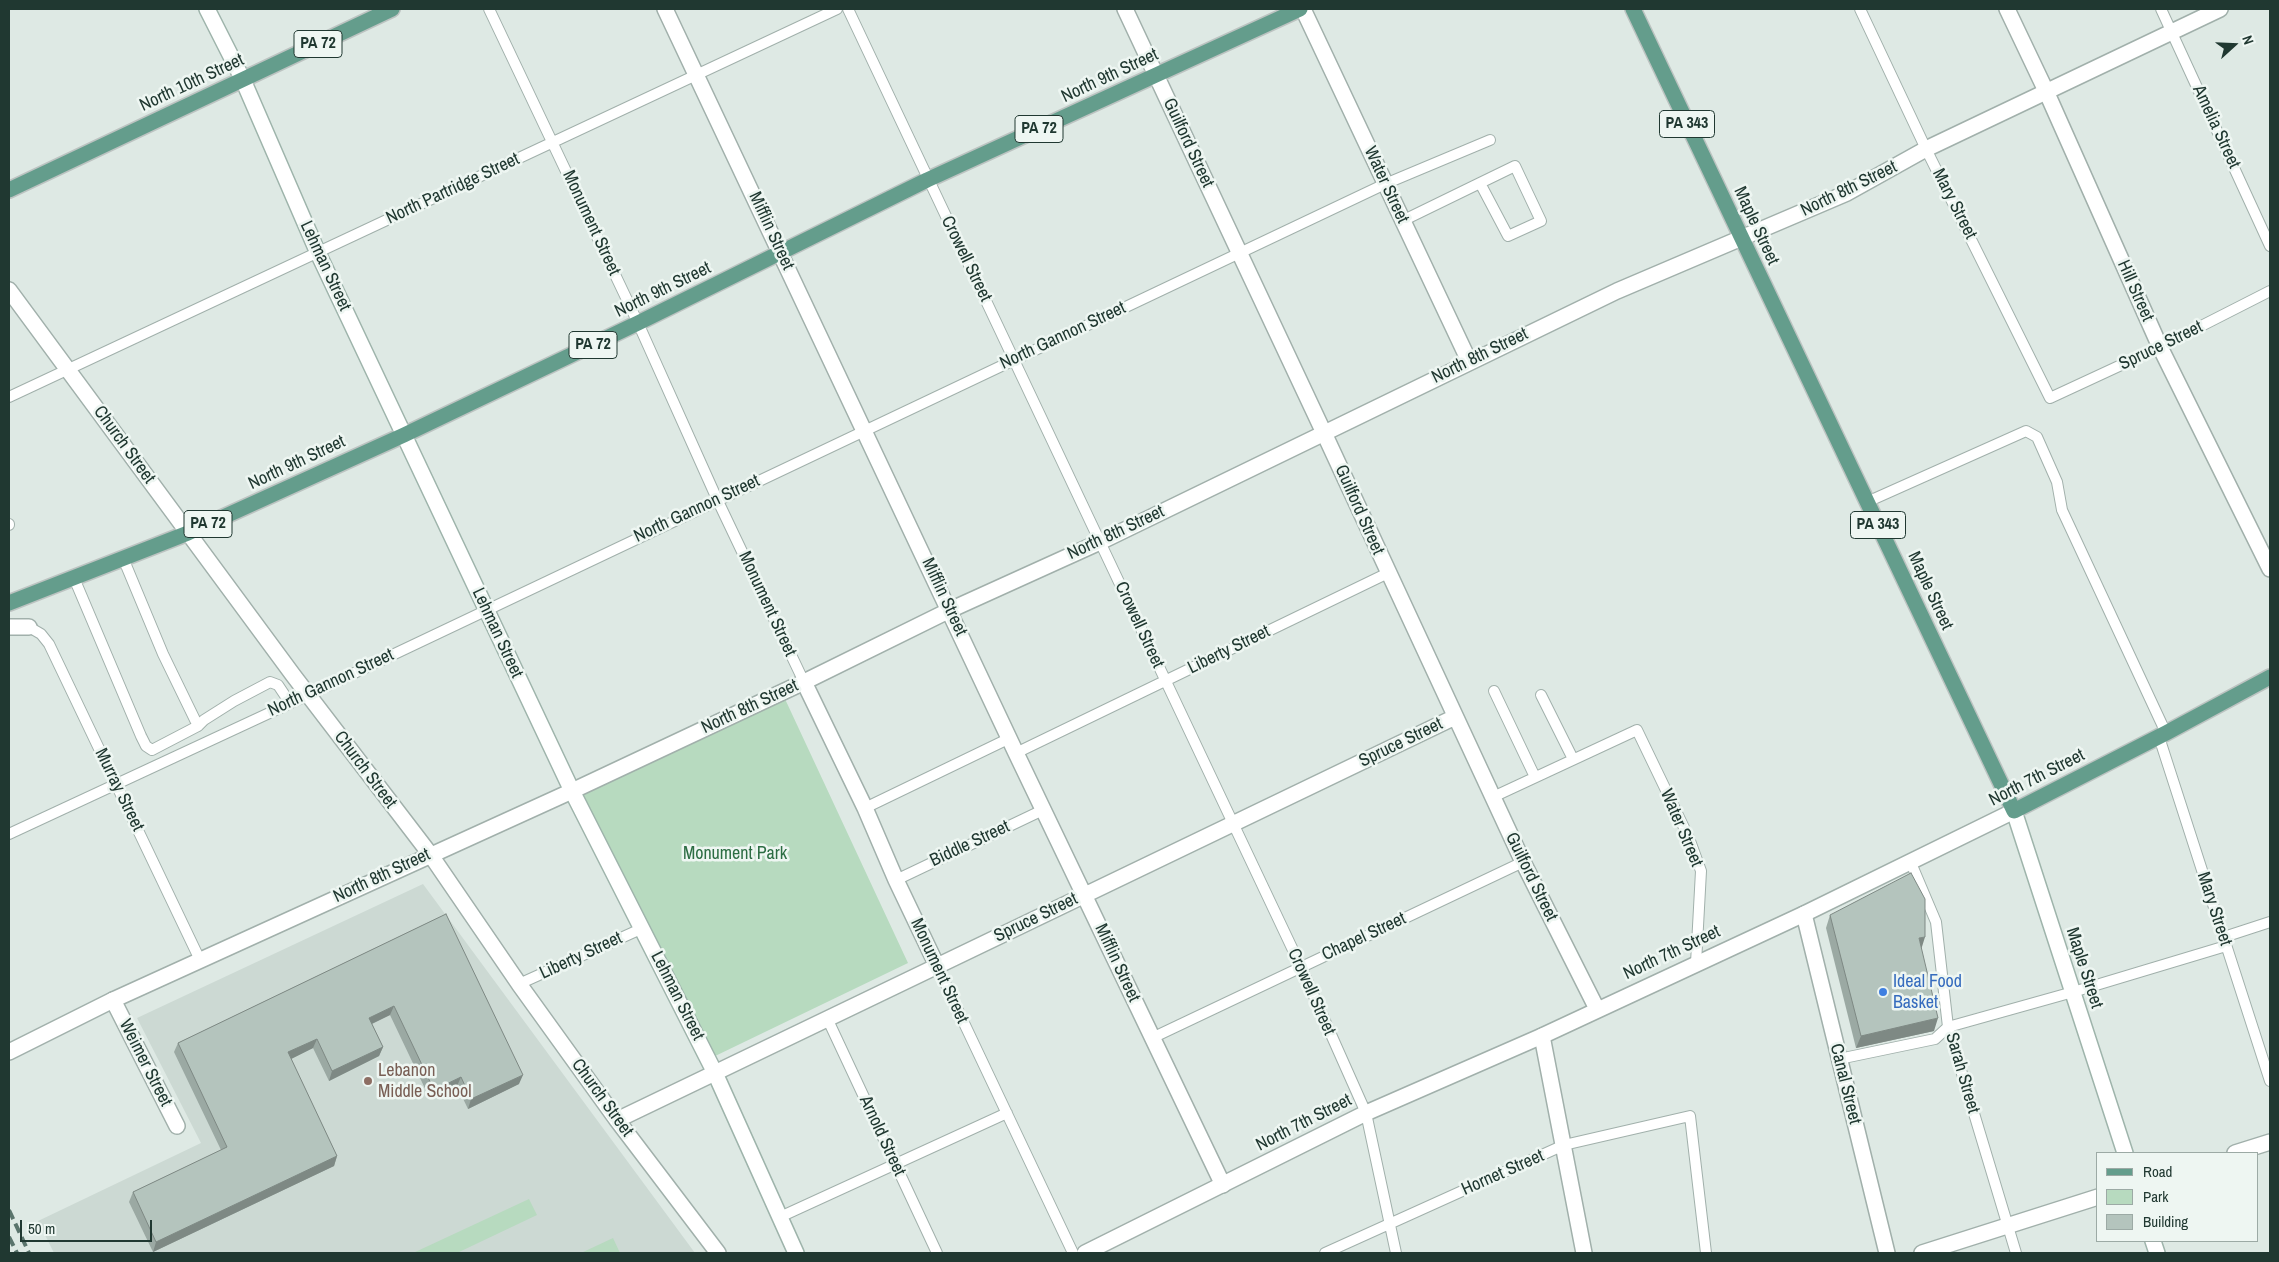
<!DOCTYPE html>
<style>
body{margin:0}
#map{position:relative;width:2279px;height:1262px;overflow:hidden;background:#dee9e4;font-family:"Archivo Narrow",sans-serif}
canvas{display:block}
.frame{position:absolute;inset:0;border:10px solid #203831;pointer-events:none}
.legend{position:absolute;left:2096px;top:1152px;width:162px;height:90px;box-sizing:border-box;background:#eef6f2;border:1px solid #9caaa5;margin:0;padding:6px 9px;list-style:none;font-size:15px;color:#203831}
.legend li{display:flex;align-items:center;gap:10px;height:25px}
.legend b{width:25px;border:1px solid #9caaa5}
.north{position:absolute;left:2209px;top:20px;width:50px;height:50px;-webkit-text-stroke:4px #eef6f2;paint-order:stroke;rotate:70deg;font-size:14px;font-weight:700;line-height:20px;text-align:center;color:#203831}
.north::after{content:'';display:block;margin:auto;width:18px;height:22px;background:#203831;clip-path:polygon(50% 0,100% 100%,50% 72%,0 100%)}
.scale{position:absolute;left:20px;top:1220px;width:132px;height:22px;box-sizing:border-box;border:2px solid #203831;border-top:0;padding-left:6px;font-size:15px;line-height:18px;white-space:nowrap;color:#203831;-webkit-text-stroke:4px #eef6f2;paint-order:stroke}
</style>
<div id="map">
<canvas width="2279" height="1262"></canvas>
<div class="frame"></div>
<ul class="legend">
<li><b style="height:6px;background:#649d8c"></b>Road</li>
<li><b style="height:14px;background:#b7dabf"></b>Park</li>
<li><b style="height:14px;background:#b4c4bd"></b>Building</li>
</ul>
<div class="north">N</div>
<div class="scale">50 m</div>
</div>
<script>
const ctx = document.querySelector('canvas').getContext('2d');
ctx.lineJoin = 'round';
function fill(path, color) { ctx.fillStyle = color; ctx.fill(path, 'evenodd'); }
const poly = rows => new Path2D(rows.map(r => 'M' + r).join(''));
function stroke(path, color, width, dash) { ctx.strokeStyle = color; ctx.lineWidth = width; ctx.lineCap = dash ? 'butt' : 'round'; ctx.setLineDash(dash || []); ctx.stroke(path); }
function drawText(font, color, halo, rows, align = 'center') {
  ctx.font = font + ' "Archivo Narrow",sans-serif'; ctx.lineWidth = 5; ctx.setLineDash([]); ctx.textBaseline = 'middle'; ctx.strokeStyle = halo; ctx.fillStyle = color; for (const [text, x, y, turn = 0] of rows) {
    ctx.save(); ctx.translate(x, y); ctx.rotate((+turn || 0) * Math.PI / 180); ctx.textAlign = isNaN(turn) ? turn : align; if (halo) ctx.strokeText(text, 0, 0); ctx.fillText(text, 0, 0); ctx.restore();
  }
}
const built = poly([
 [423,884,695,1253,54,1253,38,1221,201,1143,137,1018]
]);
const green = poly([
 [785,699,908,963,711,1058,582,795],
 [529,1199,537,1215,457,1253,413,1253],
 [613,1238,620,1253,581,1253]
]);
const service = poly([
 [489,9,638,323,717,499,804,682],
 [848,9,1301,967,1366,1113,1396,1253],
 [1860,9,1926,149,2050,398,2160,347,2270,291],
 [2161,9,2270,246],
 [1402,221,1480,183,1515,166,1541,221,1508,236,1480,183],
 [9,397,837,9],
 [1867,502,2026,431,2037,437,2057,482,2062,510,2166,733],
 [9,524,9,525],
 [123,558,163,654,198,726],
 [74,578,141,736,146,746,152,750,198,726,204,720,234,701,270,682,278,685,290,703],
 [29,627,41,634,49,644,200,960],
 [1494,691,1535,777],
 [1541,695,1573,759],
 [2159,737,2270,1081],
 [1016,753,1388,573],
 [1493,797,1637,730,1689,838,1701,871,1696,963],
 [865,808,1010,738],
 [9,834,308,695,1385,184,1490,140],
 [1911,863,1936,922,1948,1027,2016,1253],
 [896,880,1045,809],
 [2224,937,2270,922],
 [937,966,1073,1253],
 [519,984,643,928],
 [827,1018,937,1253],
 [1152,1038,1523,862],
 [1839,1059,1935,1039,1948,1027,2073,992,2226,946],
 [780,1217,1007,1113],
 [1325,1253,1564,1145,1690,1116,1706,1253]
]);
const minor = poly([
 [665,9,1016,753,1223,1185],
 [1125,9,1324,433,1523,862,1597,1009],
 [1303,9,1469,361],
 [2007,9,2046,91,2160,347,2270,569],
 [9,290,293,675,430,854,519,984,617,1120,718,1253],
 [9,627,29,627],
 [804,682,865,808,896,880,937,966],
 [1804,914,1887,1253],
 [113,1000,177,1126],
 [1542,1036,1584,1253],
 [617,1120,1455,717],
 [2235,1153,2270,1142],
 [1922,1253,2098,1197]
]);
const tertiary = poly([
 [9,1052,113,1000,572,791,804,682,950,610,1100,542,1617,291,1847,193,1926,149,2220,9],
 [1085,1253,1366,1113,1542,1036,1804,914,2014,811]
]);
const secondary = poly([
 [207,9,243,80,318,253,572,791,715,1073,796,1253],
 [2014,811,2125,1153],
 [2153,1241,2157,1253]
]);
const primary = poly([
 [1633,9,2014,811,2166,733,2270,677],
 [9,190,392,9],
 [9,603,188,533,404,435,638,323,927,180,1300,9]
]);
const rail = poly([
 [9,1210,29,1253],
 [9,1237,17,1253]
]);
const wall = poly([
 [446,914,519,1084,468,1109,457,1086,430,1099,390,1015,372,1024,383,1047,379,1056,329,1081,313,1048,291,1059,337,1156,334,1166,153,1252,129,1202,133,1192,221,1150,174,1052,178,1043],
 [1830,915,1921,948,1934,1031,1856,1048,1826,928]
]);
const shadedWall = poly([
 [1925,937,1921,950,1919,938],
 [394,1006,390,1015,365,1027,369,1018],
 [1938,1018,1934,1031,1856,1048,1861,1036],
 [317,1039,313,1048,285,1062,288,1052],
 [383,1047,379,1056,329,1081,332,1071],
 [523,1075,519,1084,468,1109,471,1099],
 [461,1077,457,1086,430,1099,434,1090],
 [337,1156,334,1166,153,1252,156,1242]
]);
const building = poly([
 [1911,873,1925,899,1925,937,1919,938,1938,1018,1861,1036,1830,915,1911,873],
 [446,914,523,1075,471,1099,461,1077,434,1090,394,1006,369,1018,383,1047,332,1071,317,1039,288,1052,337,1156,156,1242,133,1192,227,1147,178,1043,446,914]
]);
const markers = [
 [1883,992,5,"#3f7fe0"],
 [368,1081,5,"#8d6e63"]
];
const shields = [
 [318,44,48],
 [1687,124,55],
 [1039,129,48],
 [593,345,48],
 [208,524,48],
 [1878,525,55]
];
const shieldNames = [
 ["PA 72",318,44],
 ["PA 343",1687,124],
 ["PA 72",1039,129],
 ["PA 72",593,345],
 ["PA 72",208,524],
 ["PA 343",1878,525]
];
const streetNames = [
 ["North 9th Street",1110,76,-25],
 ["North 10th Street",192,83,-25],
 ["Amelia Street",2216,127,65],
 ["Guilford Street",1188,143,65],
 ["Water Street",1386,185,65],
 ["North Partridge Street",453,189,-25],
 ["North 8th Street",1849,189,-26],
 ["Mary Street",1954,204,63],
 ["Monument Street",591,223,65],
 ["Maple Street",1756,226,65],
 ["Mifflin Street",771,231,65],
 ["Crowell Street",966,259,64],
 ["Lehman Street",325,266,65],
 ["North 9th Street",663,290,-26],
 ["Hill Street",2135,291,66],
 ["North Gannon Street",1063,336,-25],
 ["Spruce Street",2161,346,-26],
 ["North 8th Street",1480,356,-26],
 ["Church Street",124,445,54],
 ["North 9th Street",297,463,-25],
 ["North Gannon Street",697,509,-25],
 ["Guilford Street",1359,510,66],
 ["North 8th Street",1116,533,-25],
 ["Maple Street",1930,591,65],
 ["Mifflin Street",944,597,65],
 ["Monument Street",767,604,65],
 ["Crowell Street",1139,625,65],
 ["Lehman Street",497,633,65],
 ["Liberty Street",1229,650,-26],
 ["North Gannon Street",331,683,-25],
 ["North 8th Street",750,707,-25],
 ["Spruce Street",1401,743,-26],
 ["Church Street",365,770,53],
 ["North 7th Street",2037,778,-27],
 ["Murray Street",119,790,64],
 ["Water Street",1681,828,67],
 ["Biddle Street",970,844,-25],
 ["North 8th Street",382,876,-25],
 ["Guilford Street",1531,877,64],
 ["Mary Street",2214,909,72],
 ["Spruce Street",1036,918,-26],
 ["Chapel Street",1364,937,-25],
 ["North 7th Street",1672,953,-25],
 ["Liberty Street",581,956,-25],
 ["Mifflin Street",1117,963,65],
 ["Maple Street",2084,968,72],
 ["Monument Street",939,971,65],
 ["Crowell Street",1311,992,66],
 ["Lehman Street",677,996,63],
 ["Weimer Street",145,1063,63],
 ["Sarah Street",1962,1073,74],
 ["Canal Street",1845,1084,76],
 ["Church Street",602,1098,54],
 ["North 7th Street",1304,1123,-27],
 ["Arnold Street",882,1136,65],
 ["Hornet Street",1503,1173,-24]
];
const parkNames = [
 ["Monument Park",735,854]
];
const shopNames = [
 ["Ideal Food",1893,982],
 ["Basket",1893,1003]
];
const educationNames = [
 ["Lebanon",378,1071],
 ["Middle School",378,1092]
];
fill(built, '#ccd9d3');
fill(green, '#b7dabf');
stroke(service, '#a1b0ab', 12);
stroke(minor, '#a1b0ab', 18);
stroke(tertiary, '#a1b0ab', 18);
stroke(secondary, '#9eb4ab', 18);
stroke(primary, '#bcc3c1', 18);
stroke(service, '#fff', 10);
stroke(minor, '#fff', 15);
stroke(tertiary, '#fff', 15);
stroke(secondary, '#fff', 15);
stroke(primary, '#649d8c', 15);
stroke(rail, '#5a746c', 4, [10, 5]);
fill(wall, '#9ba9a3');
fill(shadedWall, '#7e8984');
fill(building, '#b4c4bd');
stroke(building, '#7e8984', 1);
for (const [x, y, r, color] of markers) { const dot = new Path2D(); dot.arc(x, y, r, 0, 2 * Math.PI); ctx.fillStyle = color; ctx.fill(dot); stroke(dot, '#eef6f2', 2); }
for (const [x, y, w] of shields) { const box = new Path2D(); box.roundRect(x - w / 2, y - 13.5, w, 27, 4); ctx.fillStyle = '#eef6f2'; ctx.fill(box); stroke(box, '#203831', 1); }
drawText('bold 16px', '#203831', null, shieldNames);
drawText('18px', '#203831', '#eef6f2', streetNames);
drawText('18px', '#2c6d43', '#eef6f2', parkNames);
drawText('18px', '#366cbe', '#eef6f2', shopNames, 'left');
drawText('18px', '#785e54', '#eef6f2', educationNames, 'left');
</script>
